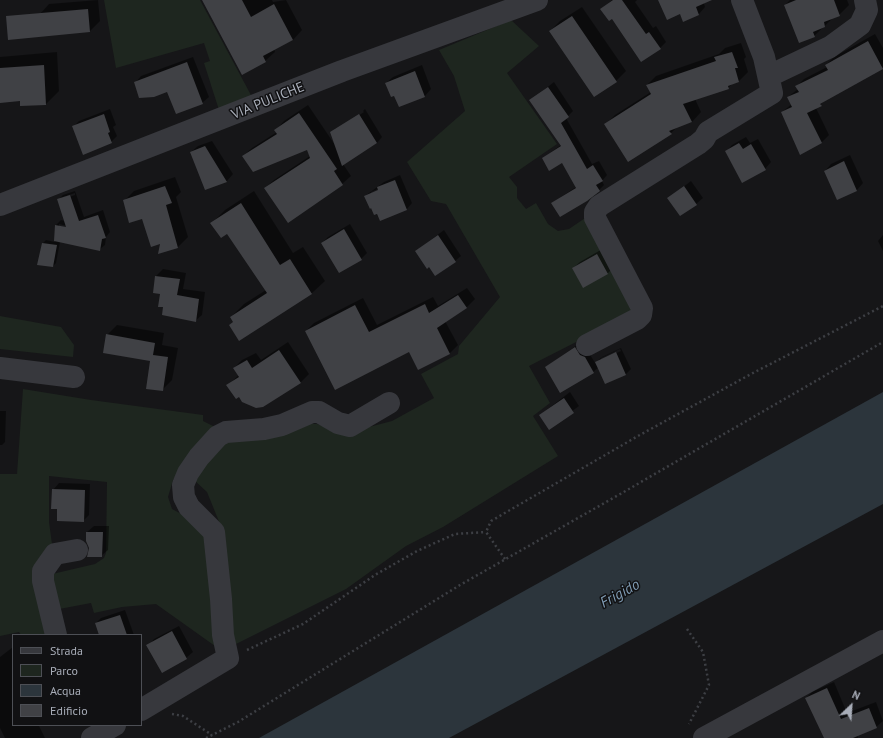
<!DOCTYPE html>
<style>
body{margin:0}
#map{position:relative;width:883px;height:738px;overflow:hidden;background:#161618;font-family:"PT Sans",sans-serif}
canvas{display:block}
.legend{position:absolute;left:12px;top:634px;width:130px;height:92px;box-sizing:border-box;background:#111113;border:1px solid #4d4f55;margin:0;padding:5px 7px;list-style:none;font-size:12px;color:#a8adb8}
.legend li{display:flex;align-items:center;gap:8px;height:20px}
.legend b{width:20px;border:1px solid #4d4f55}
.north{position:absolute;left:831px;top:686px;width:40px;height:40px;-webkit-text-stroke:3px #111113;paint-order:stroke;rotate:25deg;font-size:11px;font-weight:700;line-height:16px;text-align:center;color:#a8adb8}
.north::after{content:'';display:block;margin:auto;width:14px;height:18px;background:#a8adb8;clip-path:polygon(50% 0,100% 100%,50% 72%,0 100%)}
</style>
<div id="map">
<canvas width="883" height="738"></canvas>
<ul class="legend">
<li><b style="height:5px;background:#37383d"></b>Strada</li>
<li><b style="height:11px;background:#1e261f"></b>Parco</li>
<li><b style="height:11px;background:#2c353c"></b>Acqua</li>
<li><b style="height:11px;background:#404145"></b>Edificio</li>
</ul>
<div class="north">N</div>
</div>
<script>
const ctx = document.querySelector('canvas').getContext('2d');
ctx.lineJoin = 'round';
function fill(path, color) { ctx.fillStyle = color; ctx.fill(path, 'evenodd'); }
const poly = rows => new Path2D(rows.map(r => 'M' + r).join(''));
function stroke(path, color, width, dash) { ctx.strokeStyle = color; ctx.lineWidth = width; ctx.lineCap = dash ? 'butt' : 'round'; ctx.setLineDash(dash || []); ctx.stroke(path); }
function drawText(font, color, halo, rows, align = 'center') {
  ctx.font = font + ' "PT Sans",sans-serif'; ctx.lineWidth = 3; ctx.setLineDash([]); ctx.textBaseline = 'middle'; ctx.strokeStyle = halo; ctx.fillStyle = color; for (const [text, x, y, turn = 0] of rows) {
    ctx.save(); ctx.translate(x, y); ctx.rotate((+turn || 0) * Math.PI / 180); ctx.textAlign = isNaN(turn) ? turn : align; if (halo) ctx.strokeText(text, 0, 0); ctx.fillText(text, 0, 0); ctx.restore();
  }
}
const green = poly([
 [104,0,200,0,252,97,219,110,204,63,210,61,204,43,116,68],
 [511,20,539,46,507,73,557,144,509,177,517,187,517,198,526,209,536,203,548,224,558,231,569,229,591,214,633,313,529,366,550,403,533,416,558,456,443,527,406,546,346,589,234,645,220,524,207,492,194,480,221,440,299,423,317,424,339,431,350,432,392,421,434,398,421,374,458,354,459,346,500,297,446,204,431,201,407,162,465,111,454,76,439,50],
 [0,316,61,327,74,345,73,357,0,349],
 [23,389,91,400,203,415,203,421,215,427,184,464,173,480,168,497,172,509,206,527,215,646,156,604,122,607,94,613,91,603,54,610,48,575,95,564,104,558,106,553,107,482,49,476,49,522,52,544,45,556,52,635,21,635,19,632,0,636,0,474,17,474]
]);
const water = poly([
 [883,392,883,504,449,738,259,738]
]);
const shadow = poly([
 [98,0,100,21,90,31,40,14,49,4],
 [203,0,272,0,273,2,286,0,302,30,293,40,274,49,275,52,265,61],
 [612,0,637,0,635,2,653,28,656,26,666,42,660,48,612,18,602,9],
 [659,0,703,0,705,7,699,14,684,21,680,13],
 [790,0,847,0,849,5,839,15,833,18,814,36,785,5],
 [582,7,626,71,616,81,550,31,560,21],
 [875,34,883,48,883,67,828,98,816,108,829,135,822,142,800,153,782,112,792,104,788,97,798,89,797,86,804,79,827,67,826,65,834,57],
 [741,43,746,57,744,59,748,72,739,81,733,83,728,88,695,99,701,112,692,122,678,126,671,133,606,124,615,115,651,92,647,85,656,76,719,54,725,48],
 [57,52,59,91,46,104,21,105,21,100,0,102,0,57],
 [193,57,209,97,202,103,167,90,135,83,141,76],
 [422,65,431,89,425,96,395,95,386,83,393,77],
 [554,82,573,111,566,118,583,148,592,164,599,161,607,175,602,181,604,185,599,190,552,203,576,187,562,162,543,158,561,145,530,101],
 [308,105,335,145,332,132,336,128,336,130,364,112,363,111,365,109,382,137,377,143,343,164,351,176,342,184,265,188,274,180,310,156,307,149,243,156,252,148,277,132,276,130,284,121],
 [110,109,116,125,113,127,117,136,111,142,73,127,79,121],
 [746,137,750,143,758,139,771,162,765,169,726,152,732,145],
 [212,141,233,174,227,181,206,189,191,152,198,146],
 [850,155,863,183,857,190,838,199,825,171,831,164],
 [400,175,412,203,407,209,380,220,365,196,384,182],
 [382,187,383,189,371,194,371,192],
 [175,177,181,192,176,197,188,237,178,247,160,252,161,243,143,218,124,201,134,191],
 [691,181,703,198,696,204,669,198],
 [75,191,84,217,103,210,110,232,106,237,105,245,100,249,60,242,56,263,53,266,38,264,43,243,46,240,55,242,56,225,61,220,65,221,58,200,63,195],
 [75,193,75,195,63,199,63,197],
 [59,224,71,227,71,229,59,226],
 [254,191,293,253,303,247,325,281,312,293,234,321,231,317,244,304,266,290,227,233,212,223,225,210],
 [350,224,367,253,361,259,322,243,328,237],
 [444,230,461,256,455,261,429,266,416,251],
 [883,235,883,251,878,241],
 [604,248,614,267,608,273,583,287,573,268,580,262],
 [163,269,186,273,183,289,205,292,202,315,195,321,164,306,161,293,154,292,156,276],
 [467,288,475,299,467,307,445,321,458,345,450,353,409,351,306,331,314,323,363,298,377,325,433,297,438,306],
 [117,325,164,333,162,345,178,348,172,380,162,390,152,360,107,335],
 [288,342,309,374,301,382,263,406,239,396,228,385,239,375,234,368,242,360,256,353,261,360],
 [580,343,589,353,597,366,596,362,602,357,621,348,631,369,626,374,606,383,599,367,593,372,546,367],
 [620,349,621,351,601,360,601,358],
 [570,392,579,406,549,428,540,415],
 [0,411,6,411,5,442,2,445,0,445],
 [59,483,90,484,89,515,83,521,58,508,53,490],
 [94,526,109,526,108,550,101,556,90,548,87,532],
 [125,610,134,635,100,635,96,623,101,618],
 [179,626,193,652,186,658,148,646,154,639],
 [13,647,13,725,41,725,39,726,45,738,5,738,0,728,0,657],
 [834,682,847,713,876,702,883,721,876,727,857,735,858,738,825,738,806,698,812,692]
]);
const building = poly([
 [202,0,242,0,251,17,274,4,293,40,263,56,266,62,242,75],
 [613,0,622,0,646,34,649,32,661,49,641,62,612,19,609,21,600,9],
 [658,0,712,0,696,7,699,15,683,22,680,14,667,20],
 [796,0,834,0,840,16,824,22,825,27,813,32,815,37,799,43,784,5],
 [88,9,90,32,8,40,6,16],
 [572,16,617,82,594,97,549,31],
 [868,41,883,69,820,104,822,106,807,113,822,143,800,155,781,112,792,107,787,97,799,92,795,86,828,70,825,65],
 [732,52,738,68,735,68,739,82,728,86,729,89,683,104,692,122,669,131,672,134,628,162,604,124,651,94,646,85,716,61,714,57],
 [187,62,203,104,176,114,167,92,154,97,139,98,134,82],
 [44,65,46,105,20,106,20,101,0,103,0,68],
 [415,71,425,97,399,107,394,96,391,97,385,83],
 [548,87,569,117,561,123,578,153,587,169,593,165,603,181,596,185,600,191,587,201,560,217,551,203,576,188,562,163,549,171,542,158,561,146,529,100],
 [299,113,337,169,334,171,343,185,288,223,264,188,310,158,307,150,253,172,242,156,277,134,274,130],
 [104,114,110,132,108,133,112,143,83,155,72,126],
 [359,114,377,143,342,166,330,132],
 [739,143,743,149,751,144,766,170,742,183,725,151],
 [205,146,227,182,205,190,190,152],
 [844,161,857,191,837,200,824,171],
 [395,180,407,210,380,221,377,214,374,215,371,208,370,209,364,196,378,190,377,187],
 [165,186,172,203,166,205,178,248,158,254,160,244,151,247,142,219,129,223,123,200],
 [684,186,697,205,680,216,667,198],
 [70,195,79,221,98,215,106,238,102,239,100,251,54,241,55,225,66,227,57,199],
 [241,203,280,265,290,259,312,294,239,341,229,325,233,322,230,317,267,293,227,234,221,238,210,223],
 [344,229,362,260,339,273,321,243],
 [438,235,456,262,435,276,429,267,427,269,415,251],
 [42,243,57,245,53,267,37,265],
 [597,254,608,274,583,288,572,268],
 [155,276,180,279,177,295,199,299,196,322,162,315,163,307,158,307,160,294,153,293],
 [458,295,467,308,437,328,450,354,418,370,409,352,335,390,305,331,355,305,369,332,425,304,429,313],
 [106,334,155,343,153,355,168,357,163,391,146,389,150,361,103,353],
 [575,347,580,355,585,357,594,373,560,393,545,367],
 [279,350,301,383,263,407,256,408,242,402,239,397,236,399,226,385,239,377,233,368,247,360,252,368],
 [616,352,626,375,605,384,595,362],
 [564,398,574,413,549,430,539,415],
 [52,489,85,490,84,522,57,521,57,509,51,509],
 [86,532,103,532,102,557,87,557,89,548,86,541],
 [120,615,127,635,99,635,95,623],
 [172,631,187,659,162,673,146,645],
 [827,688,841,719,869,708,877,728,853,738,824,738,805,698]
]);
const path = poly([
 [505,559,486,532,491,521,638,436,751,374,883,306],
 [687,629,703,652,709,685,689,724],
 [247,650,303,624,375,575,417,551,455,534,486,532],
 [172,714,183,716,212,735],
 [206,738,238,722,460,585,622,493,883,342]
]);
const minor = poly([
 [769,76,830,47,860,25,867,10,865,0],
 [0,205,342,71,537,0],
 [587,345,637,319,641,315,642,308,595,218,595,212,599,206,698,144,704,139,708,132,772,93,764,57,742,0],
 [0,368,74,377],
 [56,635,43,581,43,571,55,554,77,550],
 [141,710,228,658,223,635,221,599,214,532,189,507,184,497,183,485,188,473,199,457,218,436,226,432,264,429,282,425,312,412,319,412,338,423,350,426,389,403],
 [92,738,115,725],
 [704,738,883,641]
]);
const streetNames = [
 ["VIA PULICHE",268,101,-22]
];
const waterNames = [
 ["Frigido",620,594,-29]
];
fill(green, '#1e261f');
fill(water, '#2c353c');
fill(shadow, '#0007');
fill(building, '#404145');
stroke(path, '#3d3f44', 2.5, [2, 3]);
stroke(minor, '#37383d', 22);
drawText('14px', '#a8adb8', '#111113', streetNames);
drawText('italic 15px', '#7f9bb3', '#111113', waterNames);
</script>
